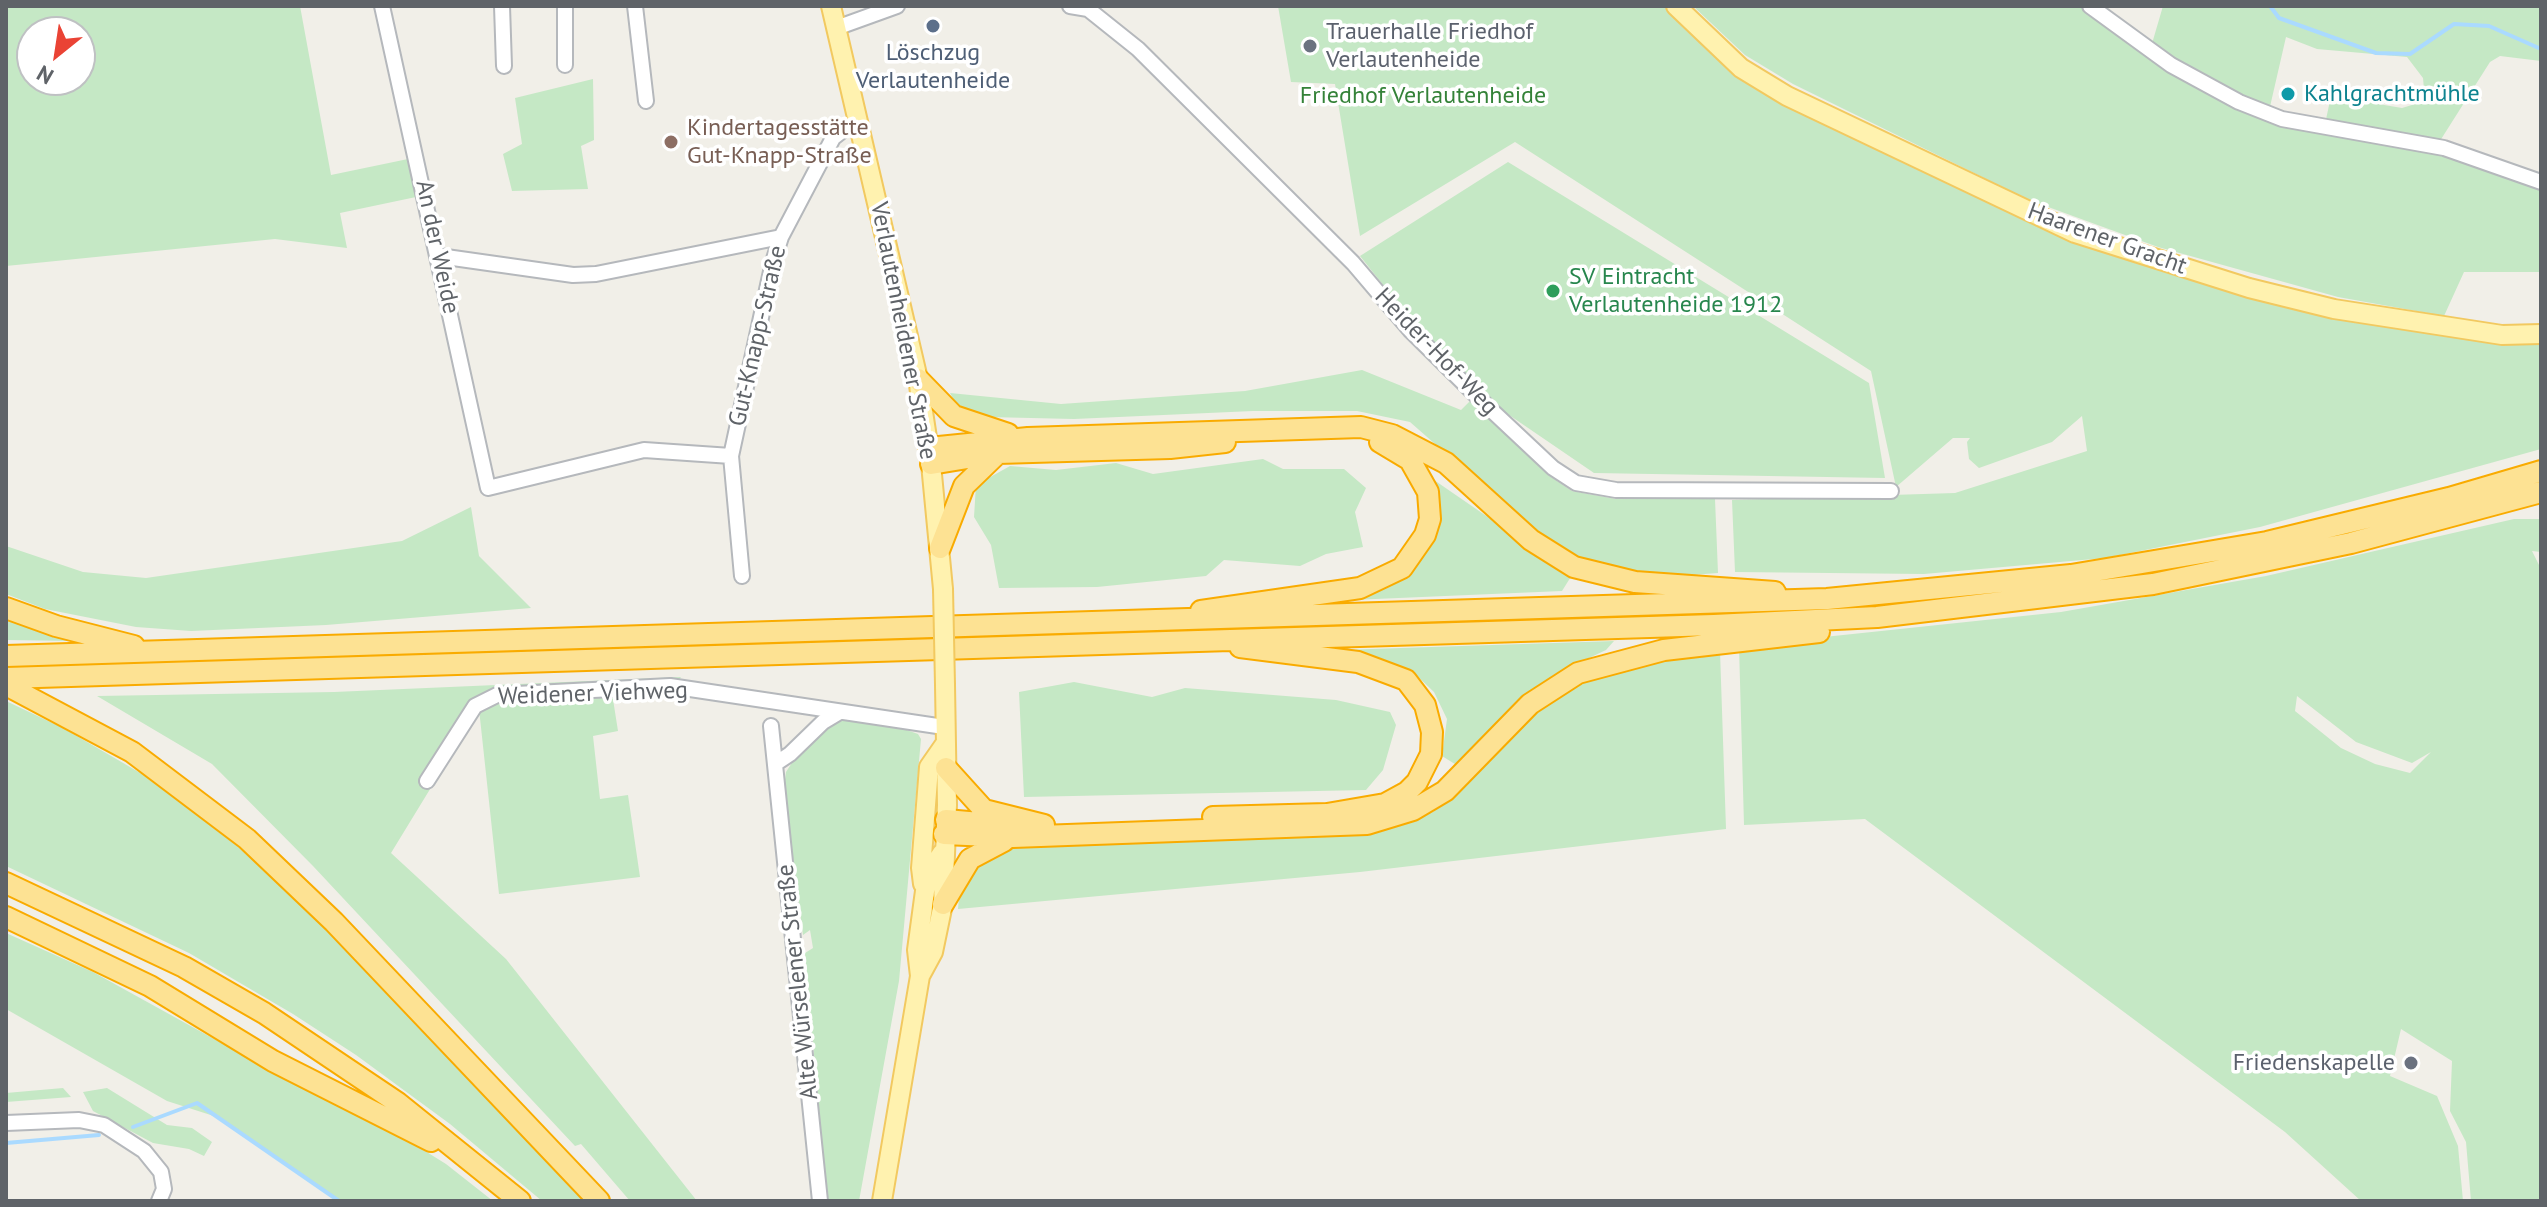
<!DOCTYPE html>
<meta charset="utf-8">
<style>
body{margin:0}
#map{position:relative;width:2547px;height:1207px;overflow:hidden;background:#f1efe8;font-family:"PT Sans",sans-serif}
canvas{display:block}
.frame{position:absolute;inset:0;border:8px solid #5f6368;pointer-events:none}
.north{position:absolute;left:16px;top:16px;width:80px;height:80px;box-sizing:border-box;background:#fff;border:2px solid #bfc1c3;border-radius:50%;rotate:210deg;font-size:22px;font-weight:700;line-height:32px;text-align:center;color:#5f6368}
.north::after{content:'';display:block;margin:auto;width:28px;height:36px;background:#ea4335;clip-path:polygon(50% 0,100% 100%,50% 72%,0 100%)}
</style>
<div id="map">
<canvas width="2547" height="1207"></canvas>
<div class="frame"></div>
<div class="north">N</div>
</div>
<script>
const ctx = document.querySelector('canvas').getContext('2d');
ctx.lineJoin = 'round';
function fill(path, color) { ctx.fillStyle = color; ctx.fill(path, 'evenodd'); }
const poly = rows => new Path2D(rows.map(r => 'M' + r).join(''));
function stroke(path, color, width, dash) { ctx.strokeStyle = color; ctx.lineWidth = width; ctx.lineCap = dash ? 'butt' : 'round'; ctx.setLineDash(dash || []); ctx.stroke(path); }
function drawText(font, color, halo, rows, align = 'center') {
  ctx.font = font + ' "PT Sans",sans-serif'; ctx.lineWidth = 7; ctx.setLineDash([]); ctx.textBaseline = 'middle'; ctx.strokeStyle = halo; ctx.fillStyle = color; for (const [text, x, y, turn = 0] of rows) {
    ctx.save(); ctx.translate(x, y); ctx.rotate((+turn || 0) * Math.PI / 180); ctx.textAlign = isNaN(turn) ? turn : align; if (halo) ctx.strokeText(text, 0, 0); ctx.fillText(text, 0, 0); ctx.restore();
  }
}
const green = poly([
 [6,6,300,6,331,175,408,159,416,197,340,213,347,248,275,239,6,266],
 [32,32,80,32,80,80,32,80],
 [1278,6,1666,6,1699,39,2019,216,2333,316,2444,335,2541,341,2541,449,2260,527,2105,558,1924,574,1735,572,1732,500,1955,493,2087,451,2082,416,2052,442,1979,468,1969,459,1967,442,1970,438,1953,438,1896,487,1871,371,1515,142,1360,236,1335,84,1291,82],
 [1693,6,2082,6,2169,68,2238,106,2441,153,2541,186,2541,272,2464,272,2444,316,2338,297,2158,247,2029,200,1793,84,1745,55],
 [2163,6,2541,6,2541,61,2500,56,2490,62,2438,144,2325,124,2331,96,2402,108,2425,101,2423,78,2407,57,2317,49,2286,37,2269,111,2151,47],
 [593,79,594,140,581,146,588,189,512,191,503,154,522,144,515,98],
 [1508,162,1869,383,1885,478,1594,473,1493,404,1415,325,1360,256],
 [1362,370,1461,410,1470,401,1548,475,1572,491,1616,499,1715,499,1718,573,1651,578,1590,566,1541,537,1410,422,1357,411,1253,411,1074,419,988,417,958,407,950,393,1061,404,1245,391],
 [1263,459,1283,469,1344,469,1366,488,1355,512,1363,547,1326,554,1300,566,1224,560,1206,576,1097,587,999,588,991,545,974,517,976,485,1010,466,1056,470,1116,463,1153,474],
 [1434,480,1572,575,1562,591,1352,600,1389,584,1438,508],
 [471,507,479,556,531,608,326,625,191,631,136,627,45,609,6,594,6,546,83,572,146,578,402,541],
 [2514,519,2541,519,2541,552,2532,551,2541,569,2541,1201,2471,1201,2466,1142,2450,1111,2452,1061,2401,1029,2390,1076,2437,1096,2458,1146,2463,1201,2361,1201,2285,1132,1865,819,1744,825,1739,646,2061,612,2266,576],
 [2297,696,2356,742,2412,763,2431,752,2410,773,2375,764,2341,748,2295,711],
 [6,615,73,641,6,640],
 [1614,641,1606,650,1553,675,1458,766,1442,756,1447,719,1434,692,1412,671,1375,656,1340,650],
 [1720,651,1726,829,1360,872,958,909,960,885,986,854,1047,839,1373,828,1433,812,1544,702,1594,672,1655,656],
 [681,677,671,690,612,693,618,731,593,736,600,799,628,795,640,877,499,894,479,709,391,853,506,959,697,1201,630,1201,581,1144,575,1146,313,866,212,764,97,696,334,692],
 [1074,682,1152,697,1185,688,1336,700,1390,712,1396,725,1383,770,1366,790,1024,797,1019,692],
 [6,701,63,728,173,792,289,890,584,1201,542,1201,450,1124,356,1055,293,1014,189,953,6,866],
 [845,720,898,727,918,734,921,739,899,981,859,1201,827,1201,805,953,813,948,810,930,803,935,784,787,786,772,795,758,828,725],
 [6,933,93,972,263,1066,388,1128,446,1164,493,1201,340,1201,220,1118,167,1101,6,1009],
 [63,1088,71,1097,6,1102,6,1093],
 [107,1088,167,1125,192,1128,212,1142,204,1156,189,1149,153,1143,93,1111,83,1092]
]);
const stream = poly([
 [2270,6,2279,18,2376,53,2410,54,2454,24,2489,26,2541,49],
 [133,1127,197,1103,339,1201],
 [6,1143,99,1135]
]);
const minor = poly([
 [382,6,488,488,644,450,731,456],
 [502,6,504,66],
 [565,6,565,65],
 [635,6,646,101],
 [1070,6,1088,9,1138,49,1353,263,1410,330,1488,407,1553,468,1576,483,1616,490,1891,491],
 [2090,6,2171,65,2239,102,2282,119,2444,148,2541,182],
 [836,28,897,6],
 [439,256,573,275,596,274,781,237],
 [742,576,731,456,773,262,781,237,833,138,847,127,858,124],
 [771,726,820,1201],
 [775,764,790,754,823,722,838,713],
 [427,781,475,706,497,695,670,686,944,727],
 [6,1123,79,1120,104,1125,144,1151,161,1172,164,1189,159,1201]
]);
const major = poly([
 [831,6,918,379,931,464,943,589],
 [1676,6,1741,68,1787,96,2075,233,2249,288,2334,309,2502,335,2541,334],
 [923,884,921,868,929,767,945,744],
 [920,976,933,952,943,904,947,805,945,685],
 [882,1201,920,976,917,950,925,891,930,871,942,853]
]);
const highway = poly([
 [918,379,954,416,1008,434],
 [929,448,1028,438,1361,427,1392,435,1446,463,1531,540,1574,567,1635,582,1775,592],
 [931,464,998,453,1170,448,1225,442],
 [940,548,964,486,996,455],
 [6,608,56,626,134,646],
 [1201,611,1360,588,1402,568,1425,535,1430,519,1428,492,1410,460,1380,442],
 [6,656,1827,599,2071,575,2267,542,2449,498,2541,471],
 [6,678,1714,625,1877,617,2153,584,2351,543,2541,492],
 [6,685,132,752,247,839,334,922,599,1201],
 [946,768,984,810,1044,825],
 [1213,817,1327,814,1385,804,1407,792,1417,782,1431,754,1432,732,1425,705,1406,680,1358,662,1240,647],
 [946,820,1002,825],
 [944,834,1013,837,1367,824,1413,810,1445,791,1530,704,1578,673,1664,650,1819,632],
 [6,883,184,967,264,1013,398,1103,520,1201],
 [943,904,970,859,1004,841],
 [6,917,150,986,273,1061,431,1141]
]);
const majorBridge = poly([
 [943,589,945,685]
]);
const markers = [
 [933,26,8,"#5c6f8a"],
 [1310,46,8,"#6b7280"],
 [2288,94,8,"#0f9aa8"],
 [671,142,8,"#8d6e63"],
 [1553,291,8,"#2e9e5b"],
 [2411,1063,8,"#6b7280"]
];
const worshipNames = [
 ["Trauerhalle Friedhof",1326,32],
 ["Verlautenheide",1326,60],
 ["Friedenskapelle",2395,1063,"right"]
];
const serviceNames = [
 ["Löschzug",933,53],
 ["Verlautenheide",933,81]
];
const cultureNames = [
 ["Kahlgrachtmühle",2304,94]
];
const parkNames = [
 ["Friedhof Verlautenheide",1423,96]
];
const educationNames = [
 ["Kindertagesstätte",687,128],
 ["Gut-Knapp-Straße",687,156]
];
const streetNames = [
 ["Haarener Gracht",2107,239,20],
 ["An der Weide",437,247,78],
 ["Verlautenheidener Straße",903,331,79],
 ["Gut-Knapp-Straße",758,336,-77],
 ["Heider-Hof-Weg",1436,352,46],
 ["Weidener Viehweg",593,694,-2],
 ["Alte Würselener Straße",798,982,-96]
];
const leisureNames = [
 ["SV Eintracht",1569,277],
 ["Verlautenheide 1912",1569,305]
];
fill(green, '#c5e8c5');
stroke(stream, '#aadaff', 4);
stroke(minor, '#b5b8bc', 18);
stroke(major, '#f2c960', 22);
stroke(highway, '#f9ab00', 24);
stroke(minor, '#fff', 14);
stroke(major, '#fff2af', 18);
stroke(highway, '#fde293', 20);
stroke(majorBridge, '#f2c960', 22, []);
stroke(majorBridge, '#fff2af', 18);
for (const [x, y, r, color] of markers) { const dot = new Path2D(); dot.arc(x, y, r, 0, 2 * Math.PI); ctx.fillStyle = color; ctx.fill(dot); stroke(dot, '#fff', 3); }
drawText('24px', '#5b616d', '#fff', worshipNames, 'left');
drawText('24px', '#4e5e75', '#fff', serviceNames);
drawText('24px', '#0d838f', '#fff', cultureNames, 'left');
drawText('24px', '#348238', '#fff', parkNames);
drawText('24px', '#785e54', '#fff', educationNames, 'left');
drawText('24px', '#5f6368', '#fff', streetNames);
drawText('24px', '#27864d', '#fff', leisureNames, 'left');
</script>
